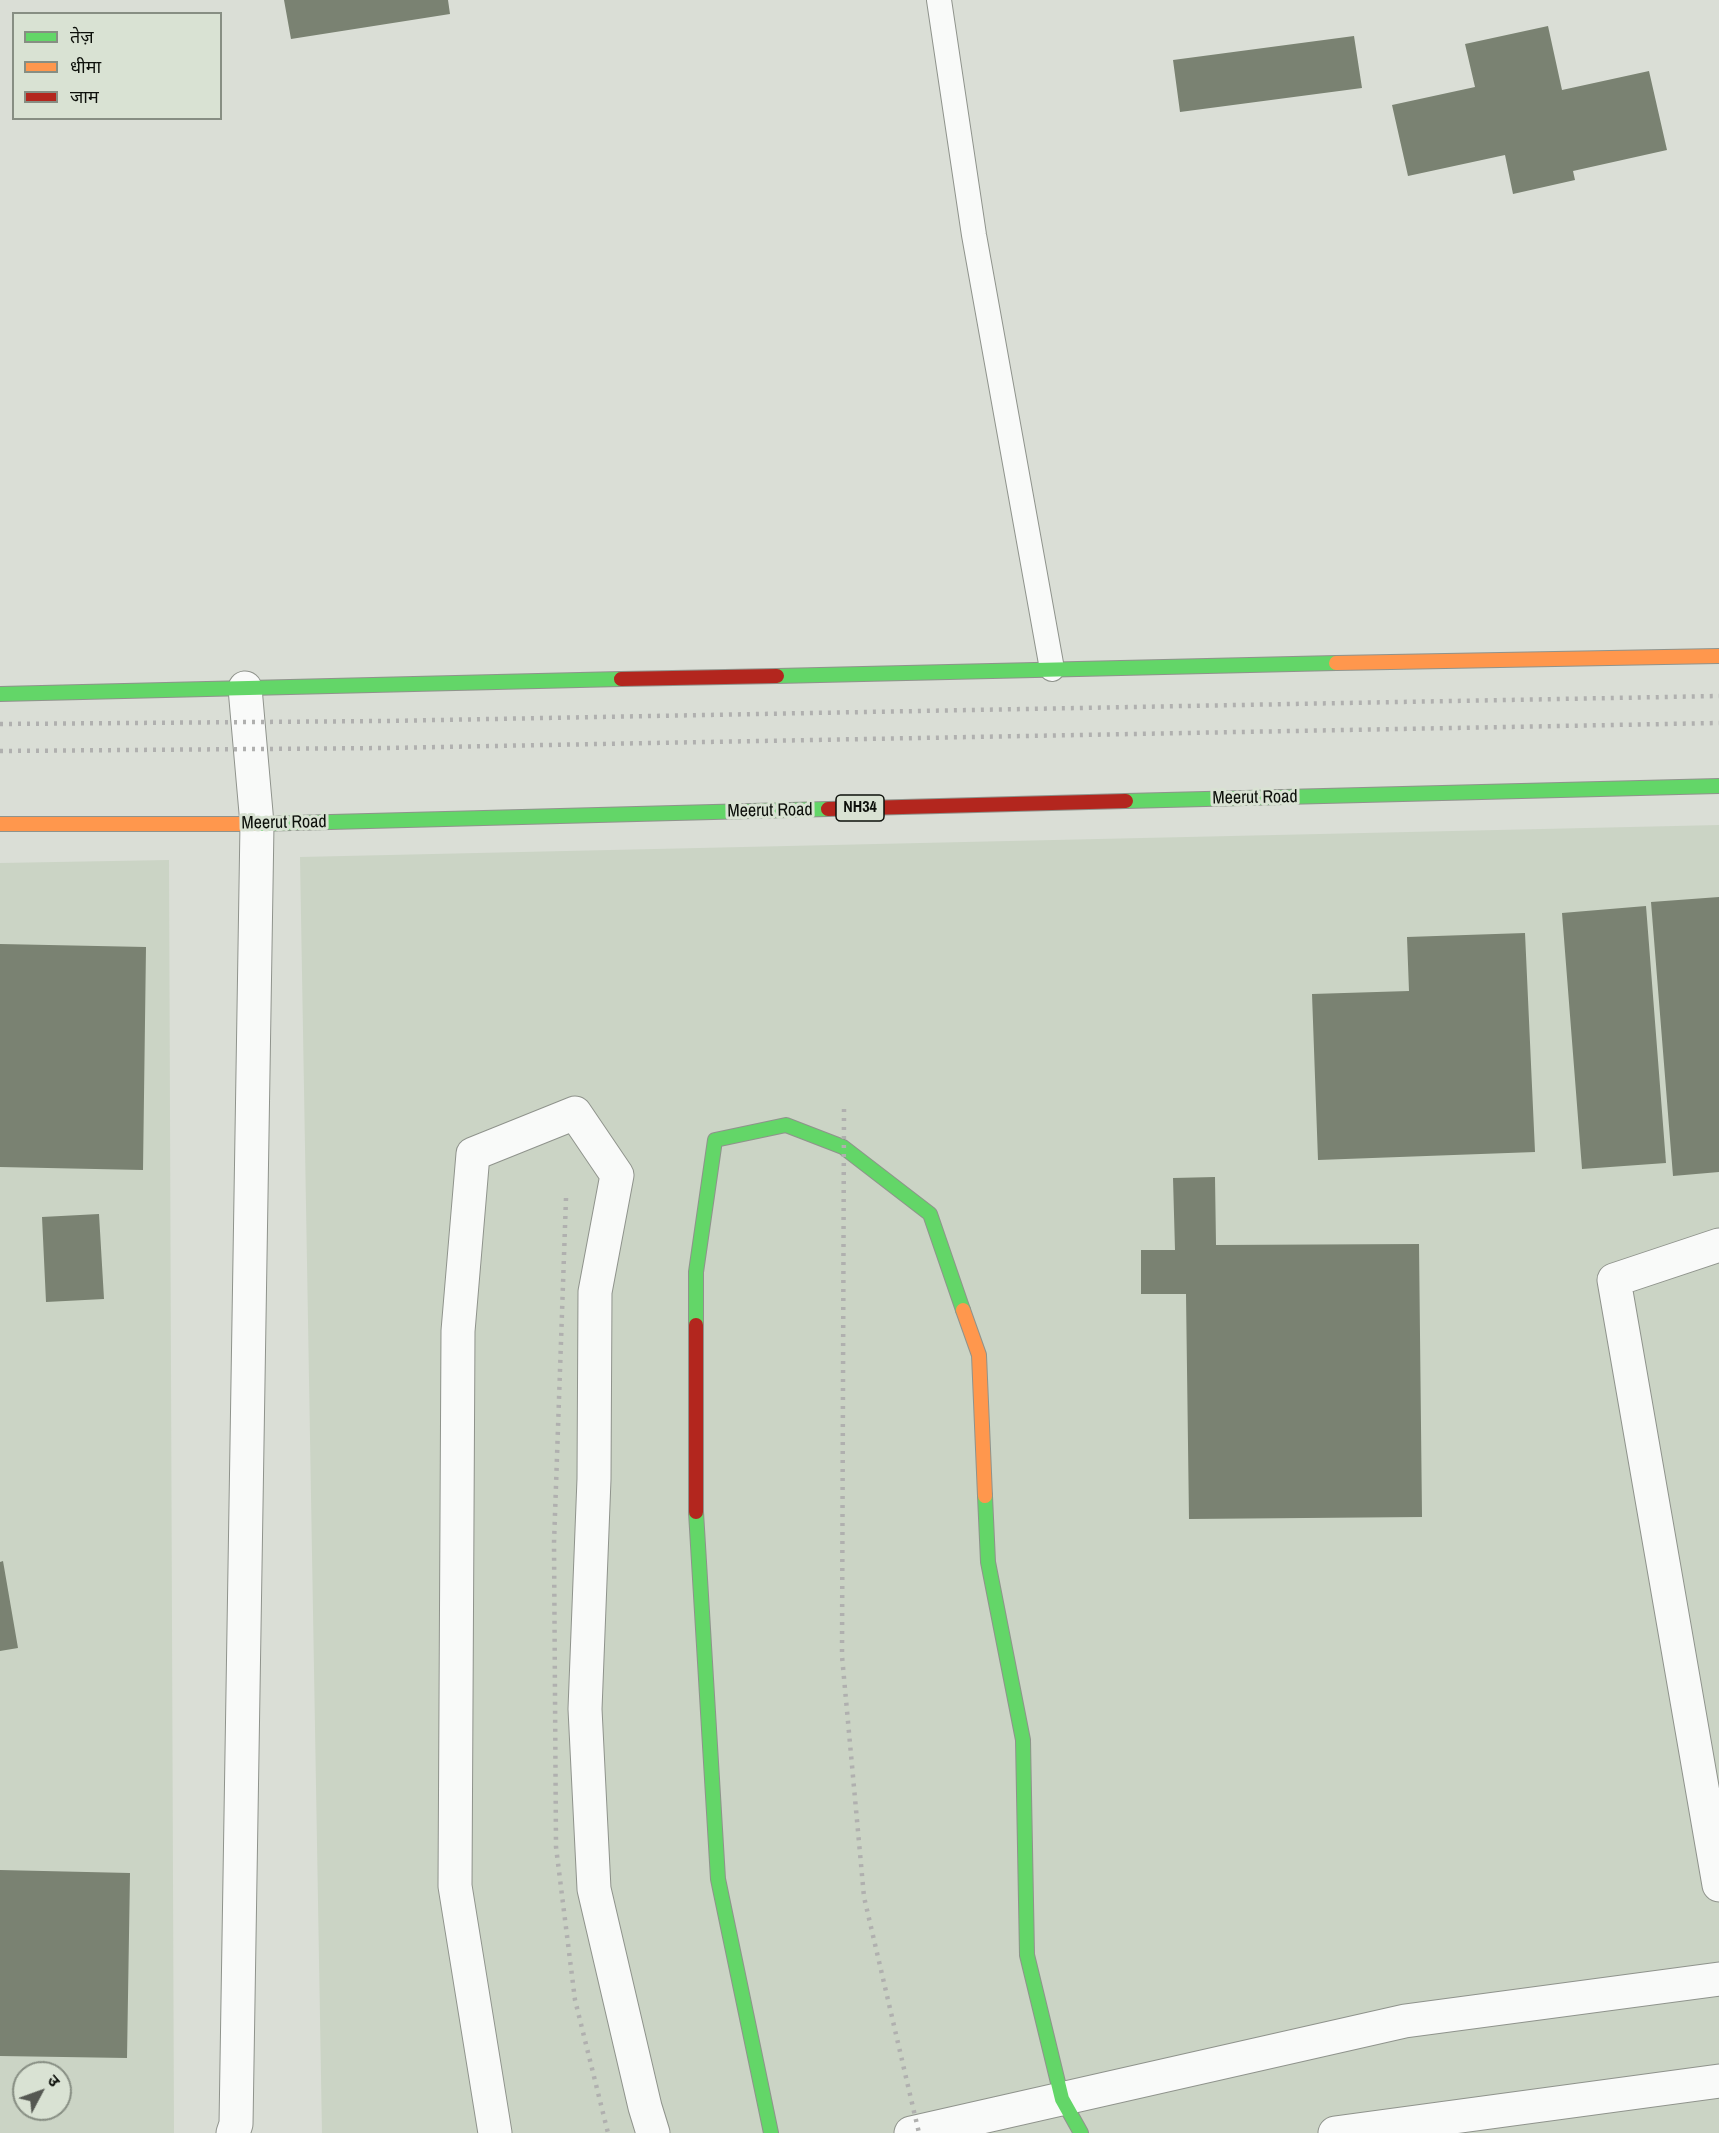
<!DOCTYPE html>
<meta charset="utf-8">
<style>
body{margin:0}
#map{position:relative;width:1719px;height:2133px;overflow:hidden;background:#daded6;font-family:"Archivo Narrow","Noto Sans Devanagari",sans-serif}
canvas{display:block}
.legend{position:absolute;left:12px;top:12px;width:210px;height:108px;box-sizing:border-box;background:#d9e2d3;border:2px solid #878e83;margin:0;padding:8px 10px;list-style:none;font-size:18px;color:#0d100b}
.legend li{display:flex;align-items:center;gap:12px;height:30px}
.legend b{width:30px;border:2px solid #878e83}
.north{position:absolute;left:12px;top:2061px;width:60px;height:60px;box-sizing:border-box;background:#d9e2d3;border:2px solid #878e83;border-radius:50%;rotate:49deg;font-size:16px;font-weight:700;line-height:24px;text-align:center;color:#0d100b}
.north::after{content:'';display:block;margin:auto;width:21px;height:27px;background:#555852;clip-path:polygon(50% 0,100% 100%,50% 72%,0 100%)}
</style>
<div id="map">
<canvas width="1719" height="2133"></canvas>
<ul class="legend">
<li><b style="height:8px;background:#63d668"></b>तेज़</li>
<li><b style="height:8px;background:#ff974d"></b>धीमा</li>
<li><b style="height:8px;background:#b3261e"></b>जाम</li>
</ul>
<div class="north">उ</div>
</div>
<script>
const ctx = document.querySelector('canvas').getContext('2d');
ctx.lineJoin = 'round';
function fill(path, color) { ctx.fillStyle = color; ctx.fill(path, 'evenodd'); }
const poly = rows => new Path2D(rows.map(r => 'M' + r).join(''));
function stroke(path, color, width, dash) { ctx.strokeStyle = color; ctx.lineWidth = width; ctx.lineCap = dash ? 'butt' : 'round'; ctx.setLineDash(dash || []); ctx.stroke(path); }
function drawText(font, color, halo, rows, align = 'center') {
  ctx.font = font + ' "Archivo Narrow",sans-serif'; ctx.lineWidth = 6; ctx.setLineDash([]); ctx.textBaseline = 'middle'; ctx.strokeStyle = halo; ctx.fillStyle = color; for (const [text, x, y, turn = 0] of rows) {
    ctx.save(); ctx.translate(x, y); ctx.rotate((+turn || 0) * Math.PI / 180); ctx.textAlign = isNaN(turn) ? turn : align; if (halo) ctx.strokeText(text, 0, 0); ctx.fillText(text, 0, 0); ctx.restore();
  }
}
const built = poly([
 [1719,825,1719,2133,322,2133,300,857],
 [169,860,174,2133,0,2133,0,863],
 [24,2073,60,2073,60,2109,24,2109]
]);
const building = poly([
 [284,0,448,0,450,14,291,39],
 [1548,26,1562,90,1649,71,1667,150,1573,171,1575,180,1513,194,1505,155,1408,176,1392,105,1475,87,1465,44],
 [1354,36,1362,88,1180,112,1173,60],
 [1719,897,1719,1172,1673,1176,1651,902],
 [1646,906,1666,1163,1582,1169,1562,913],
 [1525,933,1535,1152,1318,1160,1312,994,1409,991,1407,937],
 [0,944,146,947,143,1170,0,1167],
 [1215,1177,1216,1245,1419,1244,1422,1517,1189,1519,1186,1294,1141,1294,1141,1250,1175,1250,1173,1178],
 [99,1214,104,1299,46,1302,42,1217],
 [3,1561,18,1648,0,1651,0,1562],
 [0,1870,130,1873,127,2058,0,2056]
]);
const lane = poly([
 [939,0,974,235,1052,669]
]);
const street = poly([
 [1719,1245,1614,1280,1719,1885],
 [233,2133,236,2124,257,824,245,688],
 [495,2133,455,1886,458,1331,473,1154,575,1113,617,1175,595,1292,594,1479,585,1709,594,1889,645,2107,653,2133],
 [911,2133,1405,2021,1719,1979],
 [1335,2133,1719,2081]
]);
const fast = poly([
 [777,676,1336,663],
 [0,694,621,679],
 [1126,801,1719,786],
 [254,824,828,809],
 [696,1325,696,1272,715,1140,786,1125,843,1147,930,1214,963,1310],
 [985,1496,988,1562,1023,1740,1027,1955,1062,2099,1081,2133],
 [696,1512,718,1879,771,2133]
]);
const slow = poly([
 [1336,663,1719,656],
 [0,824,254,824],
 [963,1310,979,1355,985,1496]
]);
const jam = poly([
 [621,679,777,676],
 [828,809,1126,801],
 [696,1325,696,1512]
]);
const rail = poly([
 [0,724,385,721,1719,696],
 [0,751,386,748,1719,723],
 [844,1109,842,1656,864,1897,919,2133],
 [566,1198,554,1543,556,1847,575,2000,608,2133]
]);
const shields = [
 [860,808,48]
];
const shieldNames = [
 ["NH34",860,808]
];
const streetNames = [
 ["Meerut Road",1255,798,-1],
 ["Meerut Road",770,811,-1],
 ["Meerut Road",284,823,-1]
];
fill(built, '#cbd4c5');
fill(building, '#7a8272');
stroke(lane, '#8f938c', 26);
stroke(street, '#8f938c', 35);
stroke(fast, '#8f938c', 16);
stroke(slow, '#8f938c', 16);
stroke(jam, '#8f938c', 16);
stroke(lane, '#f9faf9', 24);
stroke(street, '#f9faf9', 33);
stroke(fast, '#63d668', 14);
stroke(slow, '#ff974d', 14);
stroke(jam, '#b3261e', 14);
stroke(rail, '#b0b0af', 4.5, [3, 6]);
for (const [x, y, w] of shields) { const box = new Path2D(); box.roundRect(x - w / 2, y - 13, w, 26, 4.5); ctx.fillStyle = '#d9e2d3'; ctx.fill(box); stroke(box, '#0d100b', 1.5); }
drawText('bold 16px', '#0d100b', null, shieldNames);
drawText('18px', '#0d100b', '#d9e2d3', streetNames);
</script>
